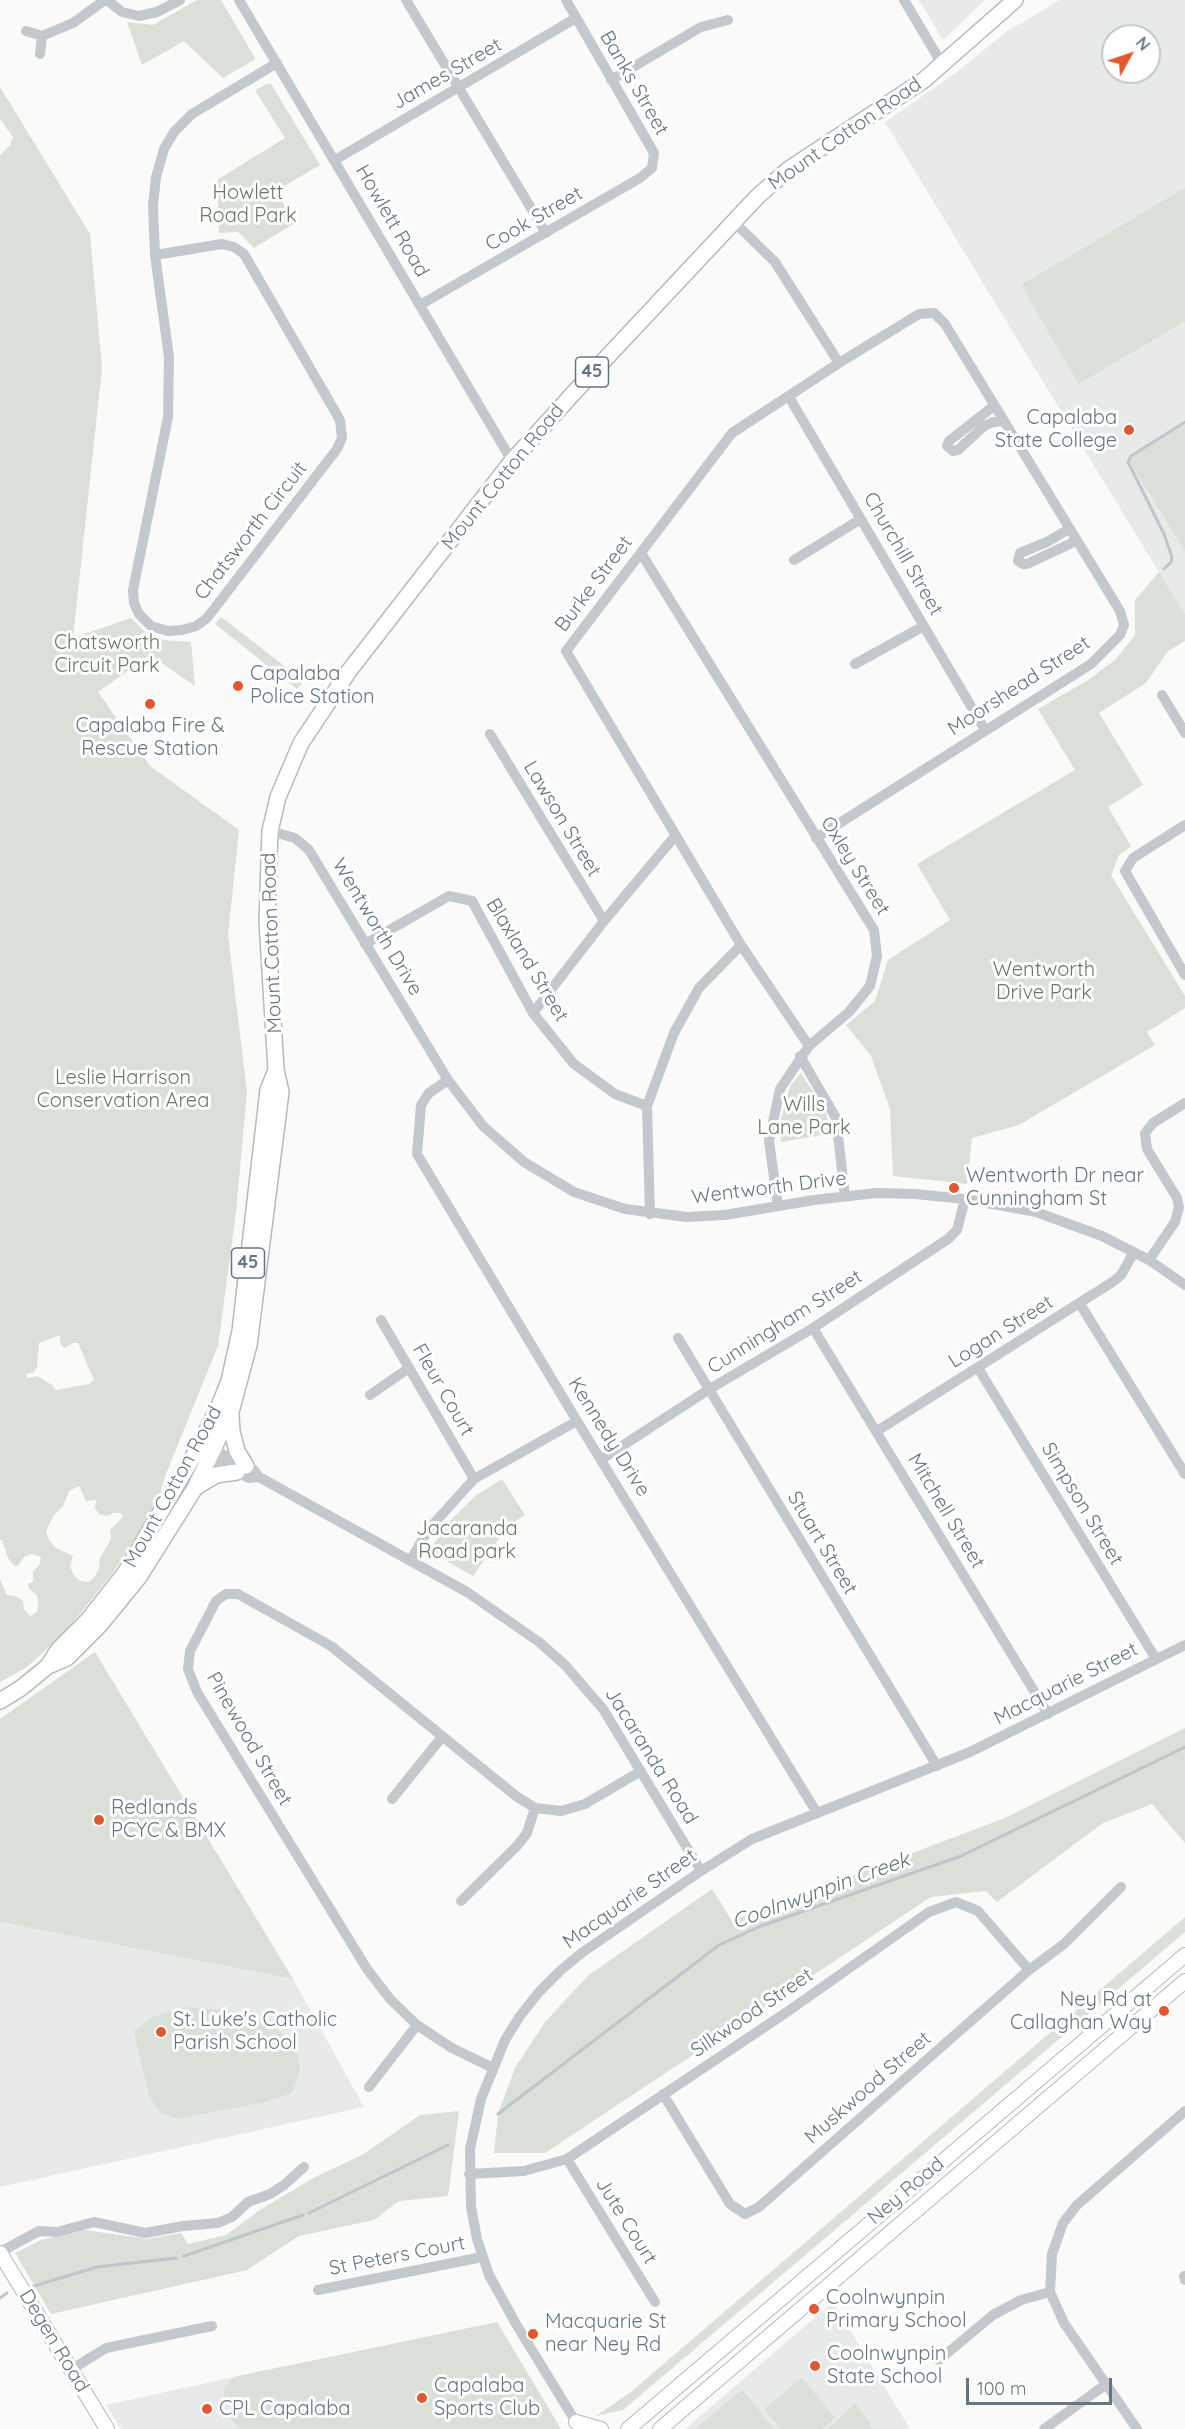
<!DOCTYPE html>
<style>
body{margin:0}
#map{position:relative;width:1185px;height:2429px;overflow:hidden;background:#fafaf8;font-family:Quicksand,sans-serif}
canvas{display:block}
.north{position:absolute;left:1101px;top:24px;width:60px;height:60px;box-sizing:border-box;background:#fff;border:2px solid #c1c8cd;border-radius:50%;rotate:50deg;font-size:16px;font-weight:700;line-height:24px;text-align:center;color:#657683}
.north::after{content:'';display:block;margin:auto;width:21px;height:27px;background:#e4572e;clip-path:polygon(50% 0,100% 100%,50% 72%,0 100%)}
.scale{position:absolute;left:966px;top:2378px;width:146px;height:27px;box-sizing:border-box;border:3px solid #657683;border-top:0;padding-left:8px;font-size:18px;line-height:21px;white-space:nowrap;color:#657683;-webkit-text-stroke:4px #fff;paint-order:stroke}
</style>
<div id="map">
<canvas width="1185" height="2429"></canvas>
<div class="north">N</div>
<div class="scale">100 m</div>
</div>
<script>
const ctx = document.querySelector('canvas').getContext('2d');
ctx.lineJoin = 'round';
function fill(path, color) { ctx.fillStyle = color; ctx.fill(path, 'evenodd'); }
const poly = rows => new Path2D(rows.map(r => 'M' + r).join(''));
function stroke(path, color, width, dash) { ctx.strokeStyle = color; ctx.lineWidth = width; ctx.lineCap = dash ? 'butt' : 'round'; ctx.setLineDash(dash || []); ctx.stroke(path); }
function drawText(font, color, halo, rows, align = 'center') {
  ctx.font = font + ' Quicksand,sans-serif'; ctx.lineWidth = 6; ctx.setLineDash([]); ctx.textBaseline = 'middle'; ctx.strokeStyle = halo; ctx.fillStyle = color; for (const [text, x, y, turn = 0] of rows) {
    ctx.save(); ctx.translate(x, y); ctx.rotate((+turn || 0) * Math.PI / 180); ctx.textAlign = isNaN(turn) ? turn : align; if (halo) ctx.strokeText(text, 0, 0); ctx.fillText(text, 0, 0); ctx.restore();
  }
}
const built = poly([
 [919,0,985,0,943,40],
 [1060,0,1185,0,1185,615,885,122,957,72,1006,32],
 [1113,36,1149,36,1149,72,1113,72],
 [0,1922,293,1979,364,2107,0,2187],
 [833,2302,910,2429,685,2429],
 [284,2366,320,2429,121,2429,106,2405]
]);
const green = poly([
 [197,0,221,0,255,58,254,60,223,78,184,41,142,65,127,22,153,25],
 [267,84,271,84,320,165,276,191,295,223,254,248,238,232,219,233,217,180,285,138,255,90],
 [0,87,90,234,102,368,73,638,131,618,144,631,163,640,191,642,195,686,150,655,98,692,150,766,239,830,228,935,247,1092,236,1212,218,1346,165,1476,158,1503,112,1574,67,1630,27,1667,0,1682,0,1580,7,1595,16,1596,23,1601,24,1609,30,1616,37,1612,38,1604,37,1595,29,1589,28,1584,33,1582,33,1571,39,1566,41,1557,32,1554,24,1557,18,1566,14,1566,8,1558,2,1540,0,1540,0,155,10,145,13,137,0,119],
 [60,1335,60,1342,64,1348,73,1343,78,1343,94,1380,89,1384,56,1390,52,1385,37,1376,27,1378,27,1374,34,1372,37,1367,39,1343],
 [79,1486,86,1501,96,1500,95,1508,99,1514,107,1516,113,1513,121,1513,123,1517,110,1530,111,1539,100,1558,99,1568,94,1578,88,1582,80,1581,73,1574,70,1566,73,1556,56,1548,49,1540,46,1531,54,1515,63,1506,69,1491],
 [1185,188,1185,321,1079,384,1021,285],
 [1185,424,1185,551,1128,459],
 [1159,572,1185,615,1185,641,1168,651,1146,683,1099,713,1143,785,1108,807,1131,846,1119,855,1111,875,1185,996,1185,1008,1147,1032,1155,1045,1019,1125,972,1138,967,1184,893,1176,890,1109,871,1056,846,1025,875,1001,888,960,950,920,917,864,1075,770,1038,709,1088,680,1115,660,1135,635,1135,600],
 [221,617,304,681,297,689,215,624],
 [801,1073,826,1111,829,1134,781,1142,780,1123,790,1086],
 [502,1479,525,1515,508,1526,473,1576,429,1551,450,1521,475,1496],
 [95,1652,293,1979,0,1922,0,1719],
 [1185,1728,1185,1843,1152,1804,1103,1823,997,1902,986,1891,931,1897,545,2153,494,2153,498,2114,515,2068,545,2022,589,1975,712,1889,732,1921,1005,1818],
 [1185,1917,1185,1932,623,2410,596,2416,632,2391],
 [182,2007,234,2011,274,2027,293,2042,300,2068,292,2093,265,2102,177,2119,159,2111,149,2095,134,2031,153,2017],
 [459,2111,448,2196,399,2201,374,2220,299,2236,247,2270,51,2314,15,2253,41,2240,85,2230,147,2239,181,2233,188,2244,226,2235,260,2210,315,2177,362,2155,420,2115],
 [497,2322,561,2429,241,2429,229,2417,231,2406,224,2399,224,2389,234,2377],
 [802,2378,835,2418,822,2429,781,2429,764,2409],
 [742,2390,774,2429,695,2429],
 [856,2403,873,2429,828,2429]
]);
const stream = poly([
 [1164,569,1171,562,1172,557,1164,534,1128,462,1131,456,1185,422],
 [498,2114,719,1945,761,1926,961,1856,1185,1747],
 [309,2213,448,2145],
 [184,2256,303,2215],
 [34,2286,97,2267,176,2258],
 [0,2298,7,2293]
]);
const street = poly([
 [107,0,122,12,139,16,157,12,180,0],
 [239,0,512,461],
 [406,0,546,233],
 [904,0,942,64],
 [26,31,42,36,40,54],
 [42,36,73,23,105,0],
 [611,80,701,27,728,20],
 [335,160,576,18],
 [734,222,775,262,839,363],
 [155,255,169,357,168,417,133,590,134,603,139,614,151,626,168,631,182,630,196,626,206,619,214,609,337,449,342,438,340,420,244,254,234,247,222,244,155,255,153,205,156,177,164,149,174,132,192,114,277,63],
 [420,305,640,178,652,168,654,153,566,0],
 [789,397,985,730],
 [994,406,949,441,947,446,953,451,958,450,984,426,993,422,1003,421],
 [1069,529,1047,542,1020,553,1018,561,1023,564,1027,564,1076,541],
 [641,553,874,930,877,956,870,986,849,1012,809,1046,780,1089,769,1141,778,1206],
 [794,560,861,519],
 [855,664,924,626],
 [1162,695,1185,733],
 [490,734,604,921],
 [1185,825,1133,858,1125,871,1185,975],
 [270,831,295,838,309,850,448,1080,483,1126,524,1162,574,1192,625,1209,687,1217,725,1215,814,1200,876,1193,915,1194,965,1199,1036,1212,1102,1236,1149,1260,1185,1285],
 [365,944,449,896,472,901,533,1013,574,1064,615,1094,647,1106],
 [533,1013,604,921,676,835],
 [809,1046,741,945,566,651,732,433,839,363,919,314,934,313,945,324,1120,611,1124,625,1120,635,1091,664,816,838],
 [800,1056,836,1118,845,1196],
 [448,1080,429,1093,421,1105,417,1154,577,1421,817,1813],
 [650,1214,647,1106,674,1033,699,988,741,945],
 [1149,1260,1175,1222,1179,1207,1177,1198,1147,1149,1145,1133,1153,1123,1185,1103],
 [1080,1304,1185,1474],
 [381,1320,474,1479],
 [813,1328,1048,1714],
 [678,1338,937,1766],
 [978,1368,1156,1659],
 [370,1395,409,1368],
 [877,1431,1114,1281,1121,1275,1134,1252],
 [207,1447,253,1469,259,1477,467,1592,539,1642,565,1665,603,1709,701,1871],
 [205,1455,249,1478,259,1477],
 [602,1459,708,1390,813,1328,948,1239,957,1230,965,1199],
 [410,1561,428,1530,474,1479,577,1421],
 [392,1799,442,1737],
 [461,1901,517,1846,527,1833,535,1808],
 [493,2068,452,2048,417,2025,390,1999,367,1969,197,1692,188,1669,190,1651,216,1601,226,1594,238,1594,331,1646,516,1796,535,1808,561,1811,585,1804,641,1771],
 [369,2087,417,2025],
 [663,2094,730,2204,745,2214,759,2207,1029,1970,1064,1944,1121,1887],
 [567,2159,655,2302],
 [469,2174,524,2171,567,2159,787,2012,929,1912,956,1902,978,1911,1029,1970],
 [0,2252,39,2231,57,2232,94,2222,145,2233,183,2226,218,2223,232,2217,248,2202,270,2194,284,2185,304,2167],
 [1184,2276,1185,2280],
 [318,2290,482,2257],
 [939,2360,993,2315,1021,2300,1050,2292],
 [72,2369,106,2348,212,2326],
 [579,2427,516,2324,489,2275,477,2239,471,2207,470,2149,481,2099,505,2040,520,2016,539,1992,561,1970,583,1952,701,1871,752,1839,970,1752,1185,1645],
 [1044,2429,1105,2385],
 [1137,2429,1064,2323,1050,2292,1052,2254,1063,2223,1077,2205,1185,2111]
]);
const secondary = poly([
 [0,2253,107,2429],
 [576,2422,601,2429],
 [628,2429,1185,1955],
 [660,2429,1185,1981]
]);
const primary = poly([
 [231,1415,232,1432,237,1451,246,1466],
 [196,1487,216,1475,237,1472],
 [48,1666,58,1650,88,1620,125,1573,197,1450,219,1406,229,1381,240,1331,268,1090,276,1070],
 [0,1701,21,1688,48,1666,67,1658,99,1626,139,1577,195,1488,231,1412,249,1345,281,1092,276,1070,267,921,270,831,278,797,301,743,349,671,512,461,580,386,758,196,789,169,924,80,1015,0]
]);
const markers = [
 [1129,430,6,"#e4572e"],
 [238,686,6,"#e4572e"],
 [150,704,6,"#e4572e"],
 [954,1188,6,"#e4572e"],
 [99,1820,6,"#e4572e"],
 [1164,2011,6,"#e4572e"],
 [161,2032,6,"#e4572e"],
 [814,2309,6,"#e4572e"],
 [533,2334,6,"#e4572e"],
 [815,2366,6,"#e4572e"],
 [422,2398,6,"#e4572e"],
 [207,2409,6,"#e4572e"]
];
const shields = [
 [592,372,33],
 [248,1263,33]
];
const shieldNames = [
 ["45",592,372],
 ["45",248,1263]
];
const streetNames = [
 ["James Street",447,74,-30],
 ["Banks Street",634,83,60],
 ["Mount Cotton Road",845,134,-35],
 ["Cook Street",534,219,-30],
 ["Howlett Road",392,221,60],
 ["Mount Cotton Road",503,477,-51],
 ["Chatsworth Circuit",251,531,-52],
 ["Churchill Street",903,554,60],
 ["Burke Street",594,584,-53],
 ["Moorshead Street",1019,686,-33],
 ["Lawson Street",562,819,59],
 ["Oxley Street",855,866,58],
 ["Wentworth Drive",377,927,59],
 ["Mount Cotton Road",272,943,-92],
 ["Blaxland Street",527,960,59],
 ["Wentworth Drive",769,1188,-7],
 ["Cunningham Street",785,1322,-32],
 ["Logan Street",1001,1332,-32],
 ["Fleur Court",443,1390,60],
 ["Kennedy Drive",609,1437,58],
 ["Mount Cotton Road",173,1487,-61],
 ["Simpson Street",1082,1504,59],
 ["Mitchell Street",946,1511,59],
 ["Stuart Street",822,1543,59],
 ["Macquarie Street",1066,1684,-27],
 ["Pinewood Street",249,1739,60],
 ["Jacaranda Road",651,1756,58],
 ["Macquarie Street",630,1899,-35],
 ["Silkwood Street",752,2013,-34],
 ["Muskwood Street",868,2088,-41],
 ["Ney Road",906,2191,-40],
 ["Jute Court",626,2221,58],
 ["St Peters Court",397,2256,-11],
 ["Degen Road",54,2341,59]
];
const parkNames = [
 ["Howlett",248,193],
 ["Road Park",248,216],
 ["Chatsworth",107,643],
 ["Circuit Park",107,666],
 ["Wentworth",1044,970],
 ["Drive Park",1044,993],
 ["Leslie Harrison",123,1078],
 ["Conservation Area",123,1101],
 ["Wills",804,1105],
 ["Lane Park",804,1128],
 ["Jacaranda",467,1529],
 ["Road park",467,1552]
];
const poiNames = [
 ["Capalaba",1117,418,"right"],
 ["State College",1117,441,"right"],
 ["Capalaba",250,674],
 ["Police Station",250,697],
 ["Capalaba Fire &",150,726,"center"],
 ["Rescue Station",150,749,"center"],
 ["Wentworth Dr near",966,1176],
 ["Cunningham St",966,1199],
 ["Redlands",111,1808],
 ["PCYC & BMX",111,1831],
 ["Ney Rd at",1152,2000,"right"],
 ["Callaghan Way",1152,2023,"right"],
 ["St. Luke's Catholic",173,2020],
 ["Parish School",173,2043],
 ["Coolnwynpin",826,2298],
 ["Primary School",826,2321],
 ["Macquarie St",545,2322],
 ["near Ney Rd",545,2345],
 ["Coolnwynpin",827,2354],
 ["State School",827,2377],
 ["Capalaba",434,2386],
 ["Sports Club",434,2409],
 ["CPL Capalaba",219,2409]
];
const waterNames = [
 ["Coolnwynpin Creek",821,1891,-20]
];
fill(built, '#e8e9e9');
fill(green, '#dadfd7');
stroke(stream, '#bbc7cb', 3);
stroke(secondary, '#b3babf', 16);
stroke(primary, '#b5babe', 18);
stroke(street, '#c3c8cc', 10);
stroke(secondary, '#fff', 14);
stroke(primary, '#fff', 15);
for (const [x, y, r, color] of markers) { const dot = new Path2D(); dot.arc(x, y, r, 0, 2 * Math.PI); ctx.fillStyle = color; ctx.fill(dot); stroke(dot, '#fff', 2); }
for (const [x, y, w] of shields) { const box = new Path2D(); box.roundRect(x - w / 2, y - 15, w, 30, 4.5); ctx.fillStyle = '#fff'; ctx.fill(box); stroke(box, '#657683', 1.5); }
drawText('bold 18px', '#657683', null, shieldNames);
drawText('20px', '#657683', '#fff', streetNames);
drawText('20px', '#687a64', '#fff', parkNames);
drawText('20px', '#657683', '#fff', poiNames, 'left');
drawText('italic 21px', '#60757c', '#fff', waterNames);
</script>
